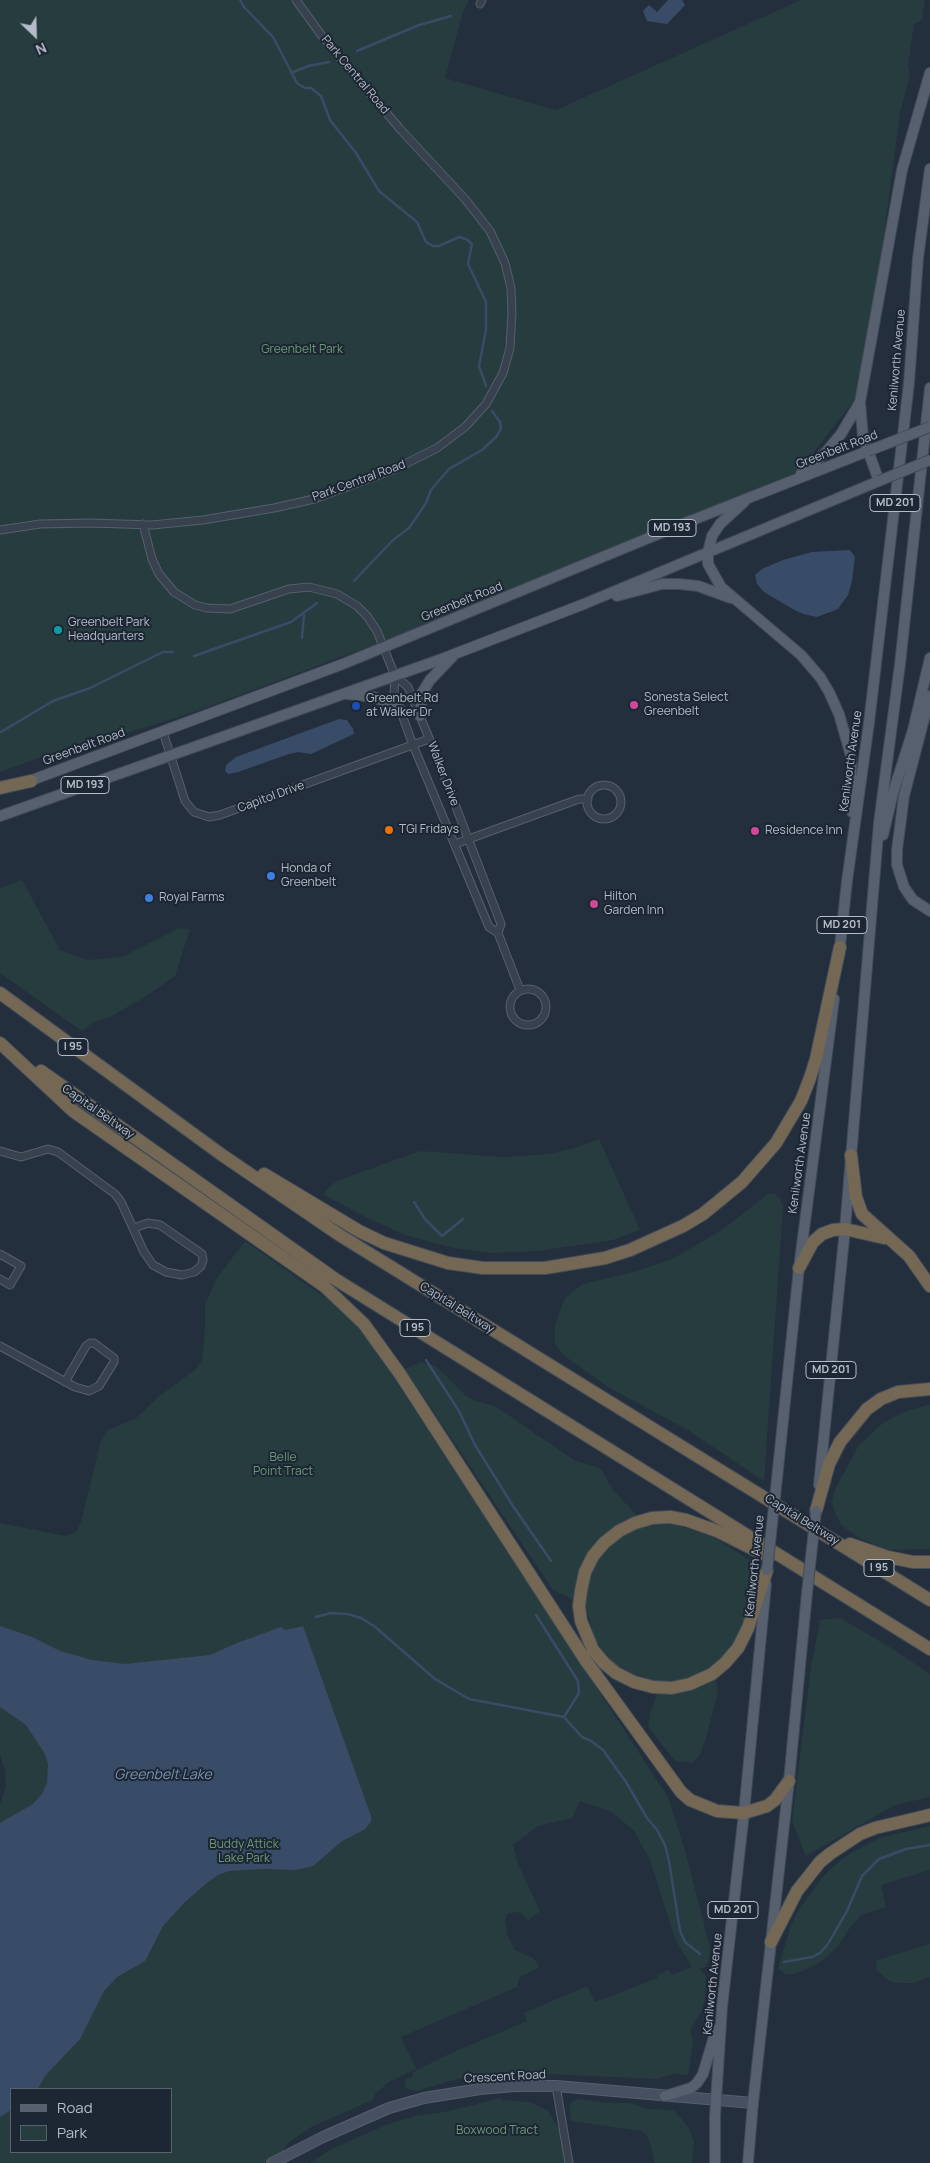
<!DOCTYPE html>
<style>
body{margin:0}
#map{position:relative;width:930px;height:2163px;overflow:hidden;background:#242f3e;font-family:Manrope,sans-serif}
canvas{display:block}
.legend{position:absolute;left:10px;top:2088px;width:162px;height:65px;box-sizing:border-box;background:#1d2633;border:1px solid #59626f;margin:0;padding:6px 9px;list-style:none;font-size:15px;color:#b4bcc9}
.legend li{display:flex;align-items:center;gap:10px;height:25px}
.legend b{width:25px;border:1px solid #59626f}
.north{position:absolute;left:10px;top:10px;width:50px;height:50px;-webkit-text-stroke:4px #1d2633;paint-order:stroke;rotate:156deg;font-size:14px;font-weight:700;line-height:20px;text-align:center;color:#b4bcc9}
.north::after{content:'';display:block;margin:auto;width:18px;height:22px;background:#b4bcc9;clip-path:polygon(50% 0,100% 100%,50% 72%,0 100%)}
</style>
<div id="map">
<canvas width="930" height="2163"></canvas>
<ul class="legend">
<li><b style="height:6px;background:#56606e"></b>Road</li>
<li><b style="height:14px;background:#263c3f"></b>Park</li>
</ul>
<div class="north">N</div>
</div>
<script>
const ctx = document.querySelector('canvas').getContext('2d');
ctx.lineJoin = 'round';
function fill(path, color) { ctx.fillStyle = color; ctx.fill(path, 'evenodd'); }
const poly = rows => new Path2D(rows.map(r => 'M' + r).join(''));
function stroke(path, color, width, dash) { ctx.strokeStyle = color; ctx.lineWidth = width; ctx.lineCap = dash ? 'butt' : 'round'; ctx.setLineDash(dash || []); ctx.stroke(path); }
function drawText(font, color, halo, rows, align = 'center') {
  ctx.font = font + ' Manrope,sans-serif'; ctx.lineWidth = 4; ctx.setLineDash([]); ctx.textBaseline = 'middle'; ctx.strokeStyle = halo; ctx.fillStyle = color; for (const [text, x, y, turn = 0] of rows) {
    ctx.save(); ctx.translate(x, y); ctx.rotate((+turn || 0) * Math.PI / 180); ctx.textAlign = isNaN(turn) ? turn : align; if (halo) ctx.strokeText(text, 0, 0); ctx.fillText(text, 0, 0); ctx.restore();
  }
}
const green = poly([
 [0,0,469,0,463,12,445,78,556,110,801,0,925,0,922,20,914,24,908,66,910,76,900,112,864,388,796,475,442,619,197,711,144,728,78,744,0,772],
 [22,880,60,950,88,960,122,957,179,928,190,929,175,976,143,998,110,1017,93,1022,82,1031,0,973,0,888],
 [599,1139,640,1230,613,1240,538,1251,492,1253,453,1248,405,1235,365,1217,323,1194,331,1185,339,1180,420,1151,504,1157,548,1154,575,1148],
 [768,1194,774,1194,780,1198,783,1207,764,1481,688,1430,608,1387,562,1354,555,1344,555,1325,565,1298,583,1284,637,1271,672,1259,722,1230],
 [245,1241,327,1299,359,1329,376,1351,668,1797,685,1850,710,1947,709,1960,705,1967,699,1969,706,1976,705,1998,702,2010,690,2030,693,2042,688,2075,673,2074,656,2079,504,2072,457,2079,416,2091,407,2089,404,2086,406,2079,412,2077,413,2072,451,2053,527,2021,524,2013,587,1986,595,2002,658,1978,657,1975,669,1970,672,1975,692,1967,675,1939,650,1860,634,1831,612,1812,580,1801,572,1818,538,1826,513,1845,518,1864,540,1911,528,1920,519,1912,508,1913,505,1919,508,1937,515,1950,533,1958,539,1966,535,1970,520,1977,517,1987,401,2037,416,2069,389,2082,376,2093,373,2100,311,2127,295,2138,287,2144,277,2163,0,2163,0,1805,6,1786,5,1771,0,1754,0,1523,66,1536,77,1531,81,1522,100,1444,106,1431,136,1418,157,1398,196,1369,202,1360,205,1329,205,1304,217,1278],
 [11,2089,171,2089,171,2152,11,2152],
 [421,1362,436,1366,465,1395,476,1401,495,1406,574,1460,591,1465,602,1470,613,1490,646,1525,673,1524,710,1535,756,1564,752,1597,741,1630,729,1652,713,1667,718,1692,706,1738,700,1755,692,1763,675,1761,648,1727,650,1712,662,1683,628,1672,616,1666,604,1653,594,1637,587,1610,568,1597,553,1590,405,1369],
 [927,1405,930,1405,930,1549,888,1550,861,1539,842,1526,835,1513,832,1502,835,1489,859,1445,883,1423,904,1412],
 [840,1618,888,1646,930,1674,930,1797,895,1805,806,1856,792,1821,811,1668,820,1620],
 [930,1826,930,1870,881,1885,886,1907,861,1915,849,1929,837,1948,819,1963,800,1972,792,1974,786,1974,778,1969,791,1925,798,1911,821,1879,834,1866,849,1854,879,1838],
 [930,1944,930,1977,913,1983,898,1983,889,1981,876,1970,877,1960],
 [501,2098,502,2100,530,2102,548,2111,564,2137,569,2163,310,2163,332,2149,386,2125,415,2116,445,2112],
 [579,2099,607,2103,631,2103,647,2109,674,2110,689,2128,694,2142,692,2163,654,2163,651,2146,647,2136,641,2131,571,2121,569,2106,571,2102]
]);
const water = poly([
 [668,0,682,0,685,5,667,24,647,21,643,11,649,5,657,12],
 [850,550,855,557,852,581,848,595,838,609,817,617,803,614,791,608,764,592,757,584,755,575,762,569,783,560,812,552],
 [339,719,347,720,353,729,354,734,311,754,298,752,289,754,238,772,228,774,225,771,226,765,236,757],
 [0,1626,32,1637,60,1651,92,1660,125,1664,210,1655,237,1643,281,1627,285,1630,303,1626,371,1816,371,1822,365,1829,341,1842,313,1866,296,1870,263,1869,229,1871,218,1875,208,1882,185,1902,163,1926,145,1961,117,1977,104,1991,80,2039,45,2076,38,2089,11,2089,11,2110,0,2117,0,1823,33,1804,42,1794,47,1783,48,1764,45,1754,26,1725,0,1707]
]);
const stream = poly([
 [240,0,244,7,273,37,297,83,305,88,311,88,321,96,330,120,356,153,379,191,417,222,426,242,433,246,439,246,459,237,466,239,472,244,468,264,486,302,486,330,479,366,486,386],
 [357,51,419,25,451,16],
 [291,73,308,66,329,62],
 [354,581,393,540,409,528,426,503,431,490,449,469,482,450,496,437,501,429,500,422,492,411],
 [302,638,304,615],
 [194,656,291,622,317,603],
 [1,732,53,701,90,688,163,652,173,652],
 [414,1202,425,1219,442,1236,463,1219],
 [426,1360,459,1411,475,1445,513,1506,551,1561],
 [536,1615,578,1681,579,1693,564,1717],
 [316,1617,331,1613,348,1614,361,1618,374,1626,435,1679,469,1699,564,1717,582,1737,591,1741,603,1750,626,1782,647,1818,657,1830,665,1845,669,1861,680,1931,685,1942,700,1954],
 [784,1962,812,1957,820,1953,828,1944,847,1911,862,1876,879,1859,906,1849,930,1845]
]);
const street = poly([
 [480,4,482,0],
 [143,524,152,559,159,574,174,592,195,605,207,608,230,609,289,589,309,587,337,594,357,606,367,616,377,631,395,676,394,693,413,745,489,927,498,933],
 [0,530,40,524,91,523,152,525,203,520,274,508,314,499,395,469,437,448,465,427,486,404,503,373,510,348,512,313,511,288,505,263,490,231,465,199,400,129,322,36,296,0],
 [395,676,408,687,436,755,501,924,498,933,520,990],
 [163,732,185,801,194,812,209,817,220,815,429,739],
 '587 802a17 17 0 1 1 34 0a17 17 0 1 1-34 0Z',
 [455,844,579,799,588,799],
 '510 1007a18 18 0 1 1 36 0a18 18 0 1 1-36 0Z',
 [0,1151,21,1157,48,1149,58,1152,115,1194,121,1202,144,1252,153,1265,166,1272,182,1275,194,1272,201,1266,203,1260,202,1254,160,1225,148,1223,134,1228],
 [0,1254,21,1266,10,1285,0,1279],
 [0,1346,75,1387,89,1391,99,1386,114,1362,114,1358,94,1343,90,1343,86,1346,65,1382],
 [556,2086,569,2163]
]);
const secondary = poly([
 [272,2163,323,2137,389,2108,424,2098,480,2089,515,2086,556,2086,753,2103]
]);
const primary = poly([
 [801,474,826,452,841,434,860,402],
 [744,502,720,524,712,536,708,552,708,564,721,587,801,655,820,677,829,692,839,714,851,756,852,812],
 [617,596,662,584,679,584,698,586,731,598],
 [347,694,374,697,399,708],
 [930,696,904,796,897,850,897,865,904,887,913,900,930,911],
 [420,716,422,693,430,680,453,656],
 [24,783,343,664,685,523,868,451],
 [0,816,439,660,584,604,879,481,863,437,860,402,902,170,930,73],
 [883,835,893,793,913,730,930,658],
 [839,955,847,881,869,723,909,383,918,258,930,169],
 [819,1485,845,1229,879,823,900,664,930,388],
 [776,1488,799,1268,834,999],
 [665,2096,691,2088,697,2083,703,2074,716,2030],
 [715,2163,715,2116,722,2007,744,1813,766,1584],
 [748,2163,753,2103,789,1781,807,1593]
]);
const highway = poly([
 [0,788,31,781],
 [0,993,222,1155,341,1236,930,1600],
 [0,1043,73,1111,324,1286,364,1324,400,1374,586,1661,681,1792,690,1800,717,1811,744,1813,767,1806,775,1800,789,1781],
 [41,1071,335,1279,930,1649],
 [851,1155,856,1197,862,1214,909,1256,930,1286],
 [264,1174,359,1231,384,1243,448,1263,483,1268,545,1268,605,1258,630,1250,683,1226,703,1214,742,1182,776,1143,801,1101,810,1078,816,1059,840,947],
 [799,1268,813,1242,822,1234,833,1230,845,1229,884,1238],
 [816,1511,829,1464,840,1442,867,1409,881,1399,898,1392,930,1389],
 [850,1544,888,1557,913,1562,930,1562],
 [767,1570,748,1628,738,1648,725,1663,712,1674,690,1684,672,1688,653,1687,634,1682,616,1673,604,1663,593,1650,581,1621,579,1606,581,1591,585,1572,593,1556,604,1543,619,1531,635,1523,652,1518,670,1517,686,1520,717,1531,769,1557],
 [771,1942,797,1891,820,1862,831,1853,860,1834,875,1828,930,1815]
]);
const primaryBridge = poly([
 [868,451,930,427],
 [879,481,930,460],
 [767,1570,776,1488],
 [807,1593,816,1511]
]);
const markers = [
 [58,630,5,"#0f9aa8"],
 [634,705,5,"#d1479c"],
 [356,706,5,"#1a4fb4"],
 [389,830,5,"#e8710a"],
 [755,831,5,"#d1479c"],
 [271,876,5,"#3f7fe0"],
 [149,898,5,"#3f7fe0"],
 [594,904,5,"#d1479c"]
];
const shields = [
 [895,503,50],
 [672,528,48],
 [85,785,48],
 [842,925,50],
 [73,1047,30],
 [415,1328,30],
 [831,1370,50],
 [879,1568,30],
 [733,1910,50]
];
const shieldNames = [
 ["MD 201",895,503],
 ["MD 193",672,528],
 ["MD 193",85,785],
 ["MD 201",842,925],
 ["I 95",73,1047],
 ["I 95",415,1328],
 ["MD 201",831,1370],
 ["I 95",879,1568],
 ["MD 201",733,1910]
];
const streetNames = [
 ["Park Central Road",355,75,50],
 ["Kenilworth Avenue",897,360,-85],
 ["Greenbelt Road",837,450,-21],
 ["Park Central Road",359,481,-20],
 ["Greenbelt Road",462,602,-22],
 ["Greenbelt Road",84,747,-20],
 ["Kenilworth Avenue",851,761,-82],
 ["Walker Drive",443,774,69],
 ["Capitol Drive",271,797,-20],
 ["Capital Beltway",98,1112,35],
 ["Kenilworth Avenue",800,1163,-82],
 ["Capital Beltway",457,1308,32],
 ["Capital Beltway",802,1520,32],
 ["Kenilworth Avenue",755,1566,-84],
 ["Kenilworth Avenue",713,1984,-84],
 ["Crescent Road",505,2077,-3]
];
const parkNames = [
 ["Greenbelt Park",302,350],
 ["Belle",283,1458],
 ["Point Tract",283,1472],
 ["Buddy Attick",244,1845],
 ["Lake Park",244,1859],
 ["Boxwood Tract",497,2131]
];
const poiNames = [
 ["Greenbelt Park",68,623],
 ["Headquarters",68,637],
 ["Sonesta Select",644,698],
 ["Greenbelt",644,712],
 ["Greenbelt Rd",366,699],
 ["at Walker Dr",366,713],
 ["TGI Fridays",399,830],
 ["Residence Inn",765,831],
 ["Honda of",281,869],
 ["Greenbelt",281,883],
 ["Hilton",604,897],
 ["Garden Inn",604,911],
 ["Royal Farms",159,898]
];
const waterNames = [
 ["Greenbelt Lake",163,1775]
];
fill(green, '#263c3f');
fill(water, '#394c67');
stroke(stream, '#394c67', 2.5);
stroke(street, '#565f6c', 9);
stroke(secondary, '#565f6c', 12);
stroke(primary, '#414a57', 12);
stroke(highway, '#434c59', 14);
stroke(street, '#38414e', 7);
stroke(secondary, '#465061', 10);
stroke(primary, '#56606e', 10);
stroke(highway, '#746855', 12);
stroke(primaryBridge, '#414a57', 12, []);
stroke(primaryBridge, '#56606e', 10);
for (const [x, y, r, color] of markers) { const dot = new Path2D(); dot.arc(x, y, r, 0, 2 * Math.PI); ctx.fillStyle = color; ctx.fill(dot); stroke(dot, '#1d2633', 2); }
for (const [x, y, w] of shields) { const box = new Path2D(); box.roundRect(x - w / 2, y - 8.5, w, 17, 4); ctx.fillStyle = '#1d2633'; ctx.fill(box); stroke(box, '#b4bcc9', 1); }
drawText('bold 11px', '#b4bcc9', null, shieldNames);
drawText('12px', '#b4bcc9', '#1d2633', streetNames);
drawText('12px', '#6b9a76', '#1d2633', parkNames);
drawText('12px', '#b4bcc9', '#1d2633', poiNames, 'left');
drawText('italic 14px', '#7c92b1', '#1d2633', waterNames);
</script>
